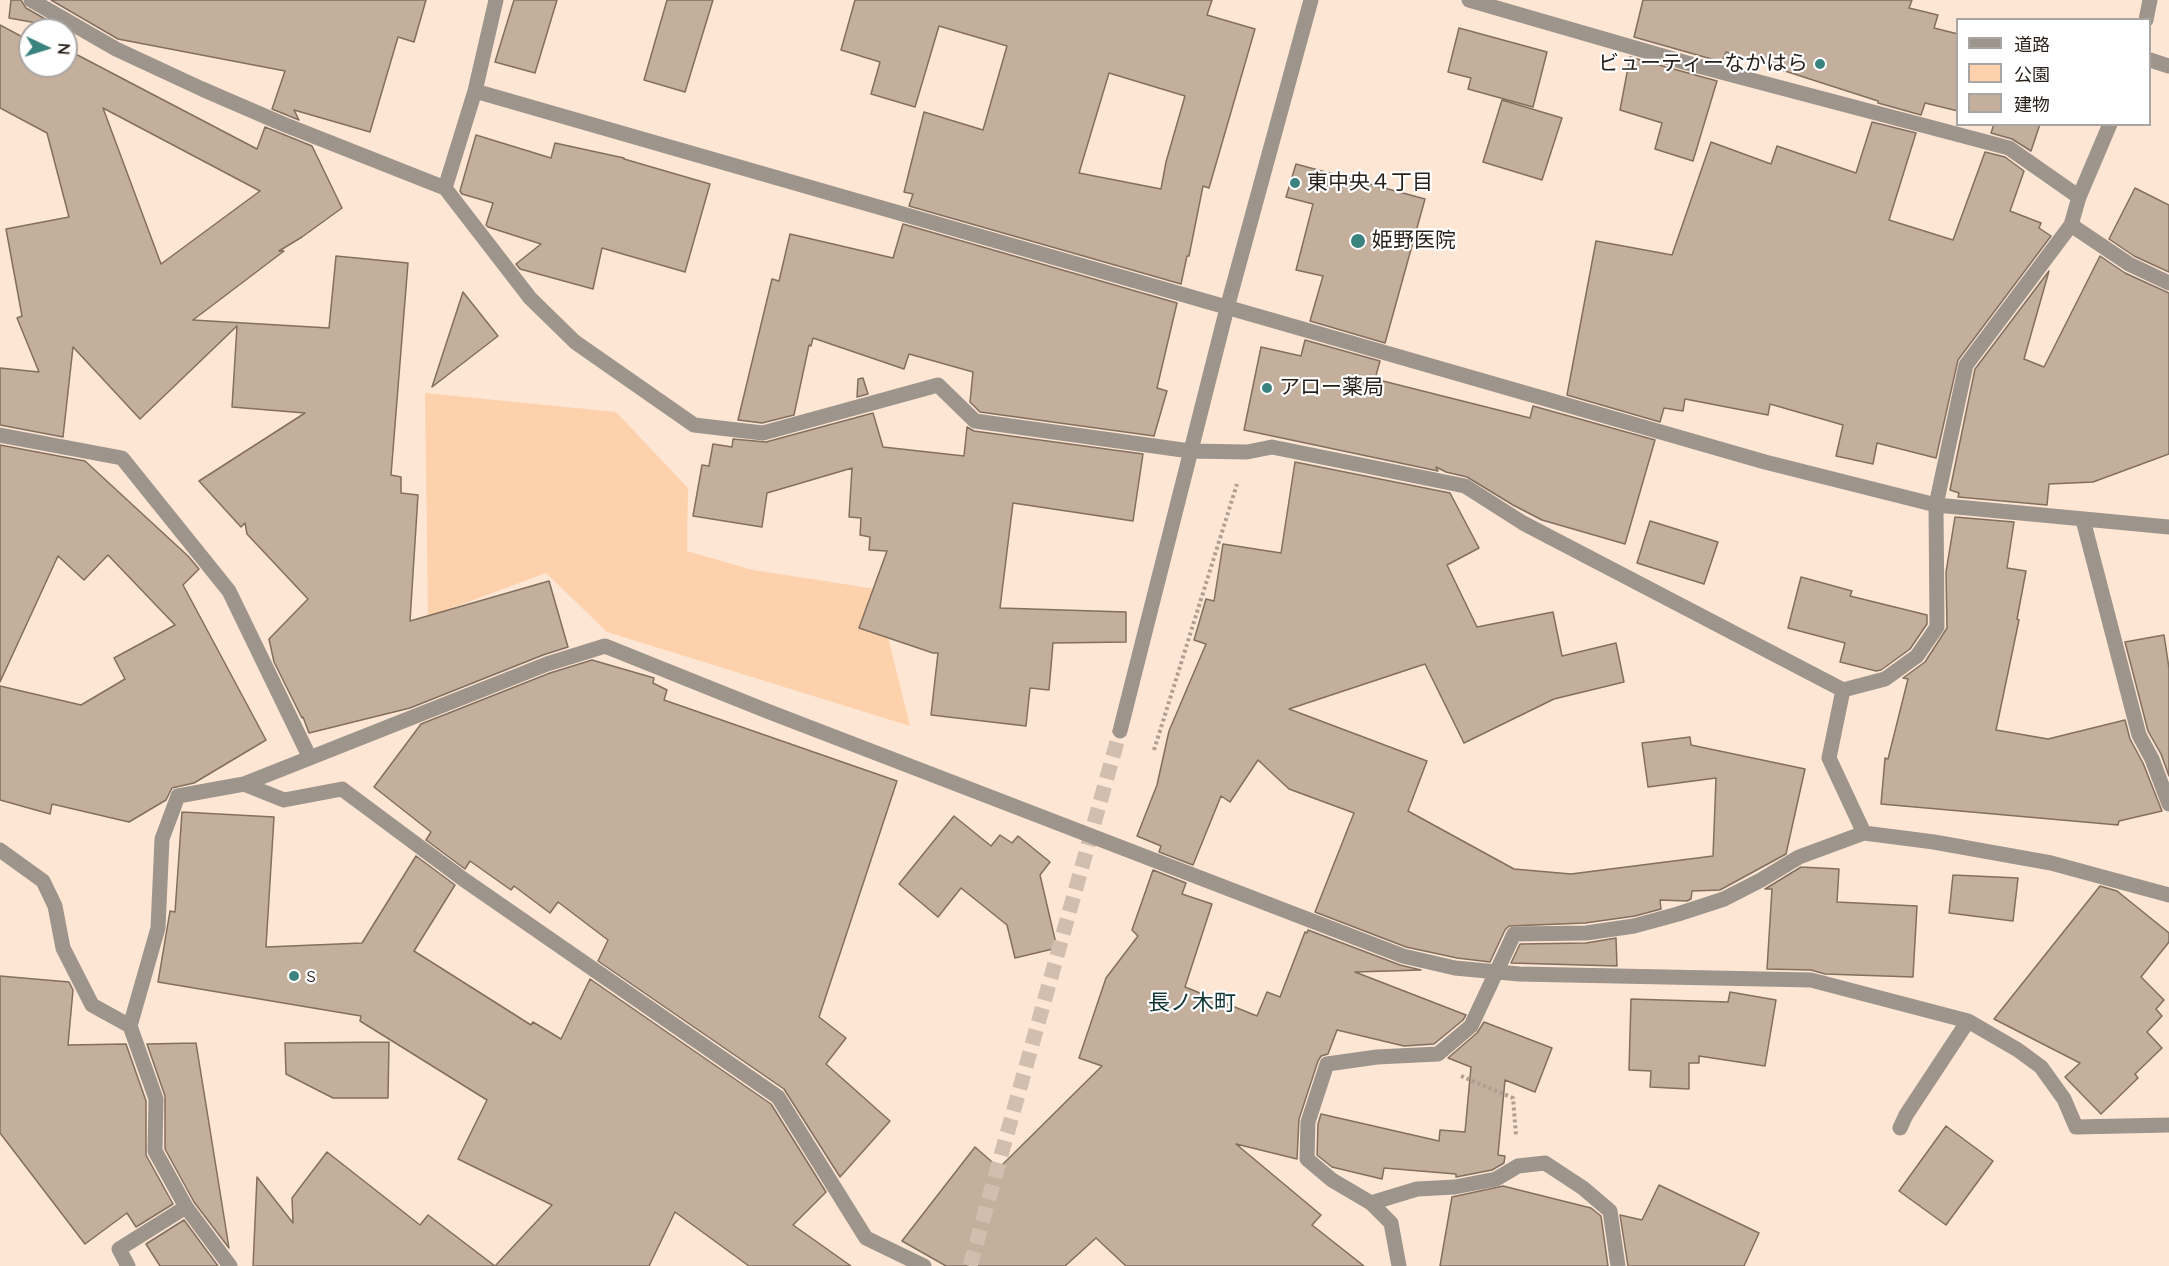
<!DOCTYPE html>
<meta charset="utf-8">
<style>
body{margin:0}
#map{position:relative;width:2169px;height:1266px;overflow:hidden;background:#fde6d4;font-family:Quicksand,"Noto Sans JP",sans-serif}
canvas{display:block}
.legend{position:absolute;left:1956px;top:18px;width:195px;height:108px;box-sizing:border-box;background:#fff;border:2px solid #a9a5a3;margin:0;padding:8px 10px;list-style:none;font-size:18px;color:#271f18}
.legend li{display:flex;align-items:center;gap:12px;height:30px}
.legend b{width:30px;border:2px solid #a9a5a3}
.north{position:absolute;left:18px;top:18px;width:60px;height:60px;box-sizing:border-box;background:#fff;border:2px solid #a9a5a3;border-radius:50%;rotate:94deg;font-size:16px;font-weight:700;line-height:24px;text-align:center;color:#271f18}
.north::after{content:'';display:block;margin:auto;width:21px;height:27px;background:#3b837f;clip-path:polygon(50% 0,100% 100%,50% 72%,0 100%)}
</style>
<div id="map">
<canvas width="2169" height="1266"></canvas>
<ul class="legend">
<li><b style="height:8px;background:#9d948c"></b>道路</li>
<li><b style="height:16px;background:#fdd1ac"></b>公園</li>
<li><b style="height:16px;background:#c4ae9c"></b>建物</li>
</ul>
<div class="north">N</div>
</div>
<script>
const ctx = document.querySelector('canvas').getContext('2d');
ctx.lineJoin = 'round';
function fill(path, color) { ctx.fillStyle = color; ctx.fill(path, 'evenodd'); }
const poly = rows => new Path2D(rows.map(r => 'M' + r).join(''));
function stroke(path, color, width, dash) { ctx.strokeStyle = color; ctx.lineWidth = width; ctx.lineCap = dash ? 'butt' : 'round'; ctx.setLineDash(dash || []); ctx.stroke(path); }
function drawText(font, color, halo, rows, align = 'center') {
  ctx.font = font + ' Quicksand,"Noto Sans JP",sans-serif'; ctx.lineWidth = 4.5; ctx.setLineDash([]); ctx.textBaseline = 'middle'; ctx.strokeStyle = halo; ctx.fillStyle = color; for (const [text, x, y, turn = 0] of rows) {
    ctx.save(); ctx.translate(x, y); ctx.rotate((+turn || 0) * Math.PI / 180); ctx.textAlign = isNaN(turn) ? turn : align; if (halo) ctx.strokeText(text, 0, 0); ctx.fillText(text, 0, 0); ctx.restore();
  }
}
const green = poly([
 [425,393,616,412,688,488,687,551,753,570,876,589,910,726,607,632,546,573,428,617]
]);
const building = poly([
 [11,0,21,0,26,8,59,27,9,18,11,0],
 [51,0,426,0,414,42,398,37,370,132,294,110,299,120,272,109,285,71,118,39,51,0],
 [514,0,557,0,535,73,495,62,514,0],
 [667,0,713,0,685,92,644,80,667,0],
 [855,0,1212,0,1207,15,1255,29,1209,188,1203,186,1189,256,1187,256,1181,284,909,206,913,194,904,192,924,112,983,130,1007,46,939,26,915,107,871,94,880,62,841,50,855,0],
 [1109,73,1185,96,1166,162,1161,189,1079,173,1109,73],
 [1643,0,1912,0,1909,8,1938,15,1934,28,1958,34,1958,111,1925,103,1921,115,1878,103,1878,101,1726,52,1722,62,1634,37,1643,0],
 [0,25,30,41,30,66,66,66,66,49,257,149,265,127,312,146,342,208,302,237,279,251,284,251,193,320,329,328,336,256,408,263,391,475,401,477,401,493,418,495,410,621,549,581,568,647,543,655,410,708,309,733,303,717,302,718,274,662,269,639,308,599,247,534,245,523,241,527,199,481,305,413,232,407,237,326,140,419,73,347,63,437,0,425,0,368,39,372,17,318,22,316,6,229,69,217,47,133,0,108,0,25],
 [103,108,260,191,161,264,103,108],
 [1459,28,1547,52,1533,107,1468,89,1471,78,1448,72,1459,28],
 [1630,57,1717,81,1693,161,1655,149,1662,123,1620,110,1630,57],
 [1502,100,1562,118,1542,180,1483,162,1502,100],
 [1872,122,1916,133,1889,220,1953,240,1985,152,2005,157,2024,171,2010,211,2041,223,2039,228,2051,236,1958,360,1936,458,1877,443,1873,464,1836,456,1843,425,1770,404,1768,415,1685,399,1683,411,1664,408,1660,422,1567,395,1596,241,1672,255,1711,142,1771,164,1777,146,1856,173,1872,122],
 [1994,124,2040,124,2031,151,2012,139,1991,133,1994,124],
 [476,135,551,158,555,143,624,158,624,159,710,184,685,272,602,248,593,289,520,269,516,264,541,244,488,227,486,225,493,203,462,194,460,191,476,135],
 [1296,164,1425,199,1385,343,1310,321,1323,276,1296,270,1313,204,1286,197,1296,164],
 [2135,188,2169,205,2169,272,2134,256,2109,239,2135,188],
 [903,224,1177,303,1157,388,1167,391,1154,436,980,412,970,402,973,372,909,354,904,369,813,338,811,346,809,345,794,415,762,423,738,420,772,279,779,281,790,234,893,258,903,224],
 [2100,256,2125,273,2169,293,2169,454,2093,482,2049,484,2047,505,1958,497,1959,493,1950,490,1975,369,2049,271,2024,359,2044,367,2100,256],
 [463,292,498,336,432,387,463,292],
 [1305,340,1380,361,1375,379,1530,418,1533,406,1655,440,1625,544,1542,520,1513,505,1467,477,1446,472,1436,467,1438,471,1244,430,1261,347,1301,356,1305,340],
 [863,378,868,394,857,397,858,379,863,378],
 [873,413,883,447,964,456,967,427,974,431,1143,454,1133,521,1013,503,1000,608,1126,612,1126,642,1053,643,1049,690,1030,688,1026,726,931,715,938,653,933,653,859,628,887,551,869,550,870,537,860,535,861,518,849,517,852,468,767,493,762,527,693,516,702,465,709,466,713,444,732,447,733,439,766,442,873,413],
 [0,445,85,461,188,556,199,569,183,585,266,740,194,783,172,788,166,800,129,822,52,804,50,814,0,800,0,686,81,705,125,679,114,658,175,625,108,555,84,580,58,556,0,682,0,445],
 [1295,462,1450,493,1479,548,1447,565,1477,627,1553,612,1562,656,1616,643,1624,682,1554,699,1464,743,1425,664,1289,709,1427,761,1408,811,1514,869,1571,874,1713,856,1716,778,1648,787,1642,743,1690,737,1691,745,1805,769,1786,854,1720,890,1692,891,1691,899,1687,901,1660,900,1661,909,1635,916,1585,923,1509,926,1505,930,1490,962,1457,958,1406,947,1315,912,1354,813,1289,789,1258,760,1230,802,1221,796,1193,865,1159,852,1161,846,1137,836,1157,785,1169,731,1206,644,1194,640,1206,599,1214,601,1223,544,1281,553,1295,462],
 [1955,517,2014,522,2007,568,2026,571,2017,619,2019,620,1996,730,2048,739,2125,720,2130,739,2143,763,2162,811,2119,821,2118,825,1881,804,1885,758,1888,759,1908,679,1903,678,1925,662,1947,628,1946,572,1955,517],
 [1650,521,1718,542,1704,584,1637,563,1650,521],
 [1801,577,1852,591,1850,596,1927,615,1927,624,1910,649,1881,670,1876,671,1840,662,1845,643,1788,628,1801,577],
 [2164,635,2169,668,2169,776,2161,754,2148,731,2125,642,2164,635],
 [592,660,654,678,653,683,667,690,664,700,897,781,819,1017,846,1038,826,1064,890,1121,840,1177,784,1089,598,961,608,940,558,902,550,913,514,886,511,890,470,861,465,869,426,840,431,832,374,787,421,724,550,673,592,660],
 [182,812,274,817,266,947,362,943,416,856,455,885,414,951,531,1025,533,1022,561,1039,590,979,771,1104,826,1192,793,1225,851,1266,749,1266,675,1212,649,1266,495,1266,552,1205,458,1159,487,1100,360,1021,361,1016,158,982,170,911,175,912,182,812],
 [954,816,991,846,1000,835,1012,843,1018,836,1050,862,1040,875,1057,948,1015,958,1007,925,961,888,938,917,899,884,954,816],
 [1801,867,1839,869,1837,902,1917,906,1913,977,1825,974,1811,970,1767,969,1772,889,1765,889,1801,867],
 [1153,870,1186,883,1182,894,1212,904,1185,987,1257,1016,1267,992,1280,997,1305,932,1307,933,1308,930,1400,965,1421,970,1355,972,1466,1015,1463,1020,1434,1044,1404,1046,1337,1030,1328,1054,1321,1056,1318,1061,1299,1119,1297,1159,1236,1144,1321,1215,1312,1225,1364,1266,1126,1266,1096,1238,1065,1266,946,1266,902,1241,975,1147,999,1168,1102,1066,1079,1058,1106,978,1138,936,1132,930,1153,870],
 [1953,875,2018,878,2013,921,1949,913,1953,875],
 [2100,886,2117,891,2169,933,2169,942,2141,977,2164,1000,2156,1009,2162,1016,2147,1032,2162,1048,2135,1074,2138,1078,2101,1114,2065,1077,2080,1063,1994,1019,2100,886],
 [1616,938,1617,966,1511,963,1520,944,1586,943,1616,938],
 [0,976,69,982,73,990,68,1045,126,1044,146,1101,146,1155,173,1204,136,1227,127,1213,85,1244,0,1133,0,976],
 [1730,992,1776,1000,1765,1066,1699,1056,1699,1063,1689,1063,1689,1089,1650,1087,1651,1071,1629,1070,1631,999,1728,1002,1730,992],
 [1484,1022,1552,1048,1535,1092,1505,1080,1498,1155,1505,1156,1504,1163,1492,1170,1456,1177,1456,1174,1384,1168,1382,1179,1332,1167,1317,1155,1318,1124,1321,1114,1439,1141,1440,1130,1465,1132,1471,1067,1448,1058,1477,1033,1484,1022],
 [389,1042,388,1098,333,1098,286,1074,285,1043,389,1042],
 [196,1043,207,1111,229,1248,194,1202,165,1149,165,1096,147,1044,196,1043],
 [1946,1126,1993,1161,1946,1225,1899,1191,1946,1126],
 [327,1152,420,1225,428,1215,495,1266,253,1266,257,1177,293,1223,292,1198,327,1152],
 [1659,1185,1759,1233,1744,1266,1628,1266,1620,1215,1642,1220,1659,1185],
 [1503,1186,1591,1208,1601,1216,1608,1266,1440,1266,1452,1197,1503,1186],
 [184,1220,218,1266,160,1266,146,1244,184,1220]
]);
const minorTunnel = poly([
 [970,1266,1120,731]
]);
const path = poly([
 [1154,750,1237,484],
 [1461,1076,1513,1098,1516,1136]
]);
const minor = poly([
 [31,0,116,49,202,89,283,124,445,188,530,298,575,342,694,425,763,433,938,385,975,421,1190,451,1247,452,1272,447,1465,486,1523,523,1843,690,1885,679,1917,656,1937,627,1936,505,1966,365,2071,225],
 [1469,0,1687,63,2009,148,2079,197],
 [2146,20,2150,0],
 [2150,60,2169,66],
 [475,91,1765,462,1936,505,2169,527],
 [2110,124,2079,197,2071,225,2129,264,2169,283],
 [445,188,475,91,496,0],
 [0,435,122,458,229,591,309,756],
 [2083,520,2139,735,2152,759,2169,804],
 [1843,690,1829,758,1864,833,1934,842,2051,863,2169,895],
 [1120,731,1227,308,1311,0],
 [244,784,284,800,342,789,463,879,778,1097,866,1238,924,1266],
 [0,850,43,881,55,906,63,948,92,1005,130,1026],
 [1900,1128,1906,1115,1968,1021],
 [1371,1203,1417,1189,1455,1187,1496,1179,1518,1166,1545,1163,1583,1188,1610,1211,1618,1266],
 [128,1266,119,1249,186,1207],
 [230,1266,186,1207,155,1151,156,1099,130,1026,158,928,162,839,178,796,244,784,547,664,605,646,767,711,1403,956,1455,968,1519,974,1811,980,1968,1021,2018,1050,2041,1067,2064,1099,2076,1127,2169,1125],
 [1399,1266,1391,1223,1371,1203,1332,1180,1307,1159,1308,1122,1327,1064,1377,1057,1438,1054,1471,1026,1514,934,1586,933,1634,926,1678,914,1724,899,1761,880,1799,857,1864,833]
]);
const markers = [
 [1820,64,6,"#3b837f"],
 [1295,183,6,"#3b837f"],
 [1358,241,8,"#3b837f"],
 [1267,388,6,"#3b837f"],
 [294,976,6,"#3b837f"]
];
const poiNames = [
 ["ビューティーなかはら",1808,64,"right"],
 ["東中央４丁目",1307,183],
 ["姫野医院",1372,241],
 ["アロー薬局",1279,388],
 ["s",306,976]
];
const neighbourhoodNames = [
 ["長ノ木町",1192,1003]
];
fill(green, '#fdd1ac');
fill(building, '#c4ae9c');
stroke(building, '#836f5e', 1.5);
stroke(minorTunnel, '#d2beae', 15, [15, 8]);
stroke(path, '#b09e90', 4, [3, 3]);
stroke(minor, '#9d948c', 15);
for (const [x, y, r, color] of markers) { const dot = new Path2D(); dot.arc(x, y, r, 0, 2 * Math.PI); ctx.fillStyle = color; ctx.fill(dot); stroke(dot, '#fff', 2); }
drawText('21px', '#271f18', '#fff', poiNames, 'left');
drawText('22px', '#123533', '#fff', neighbourhoodNames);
</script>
